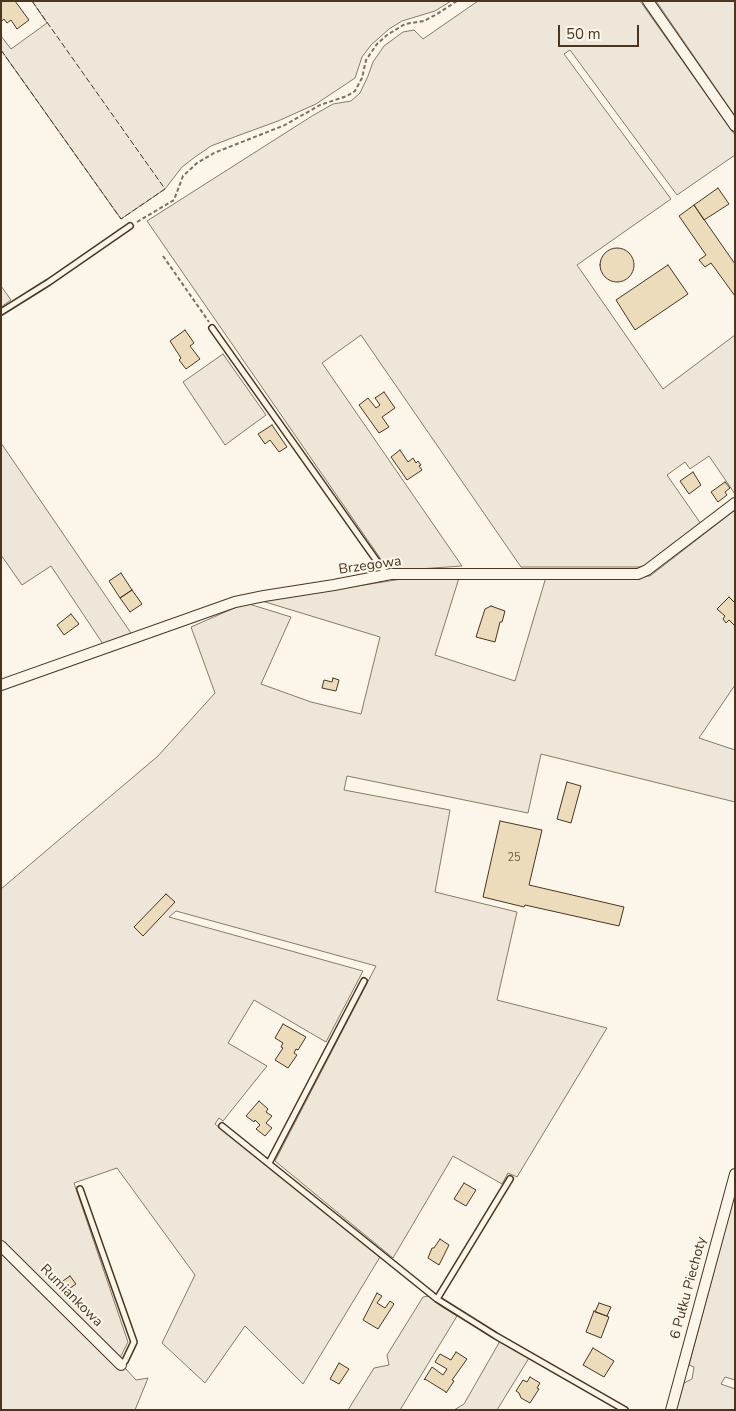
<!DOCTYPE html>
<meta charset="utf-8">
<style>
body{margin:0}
#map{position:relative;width:736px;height:1411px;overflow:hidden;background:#fbf6e9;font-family:"Nunito Sans",sans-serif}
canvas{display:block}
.frame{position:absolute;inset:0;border:2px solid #4a3520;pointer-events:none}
.scale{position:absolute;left:558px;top:25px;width:81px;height:22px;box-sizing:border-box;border:2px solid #4a3520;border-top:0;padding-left:6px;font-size:15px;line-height:18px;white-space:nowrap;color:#4a3520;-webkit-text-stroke:4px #fbf6e9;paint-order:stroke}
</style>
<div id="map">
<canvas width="736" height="1411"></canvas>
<div class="frame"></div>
<div class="scale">50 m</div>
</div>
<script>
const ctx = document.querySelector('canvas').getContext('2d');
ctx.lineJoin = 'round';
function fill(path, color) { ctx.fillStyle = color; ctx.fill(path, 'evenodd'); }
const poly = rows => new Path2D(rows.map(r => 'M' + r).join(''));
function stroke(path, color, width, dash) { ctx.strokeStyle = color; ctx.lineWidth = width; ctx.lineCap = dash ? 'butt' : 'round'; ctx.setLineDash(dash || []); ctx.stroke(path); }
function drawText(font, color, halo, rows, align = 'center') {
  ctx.font = font + ' "Nunito Sans",sans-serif'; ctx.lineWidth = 4; ctx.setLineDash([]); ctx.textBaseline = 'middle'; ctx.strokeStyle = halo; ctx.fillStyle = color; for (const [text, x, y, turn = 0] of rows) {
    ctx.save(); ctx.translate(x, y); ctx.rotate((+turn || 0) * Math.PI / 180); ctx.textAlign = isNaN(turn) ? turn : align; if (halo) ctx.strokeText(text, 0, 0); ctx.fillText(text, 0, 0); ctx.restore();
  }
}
const green = poly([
 [32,1,451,1,435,11,402,21,389,29,371,45,362,57,355,78,316,104,278,121,237,136,211,146,195,157,182,167,165,189,121,219,1,50,1,36,11,49,47,23,32,1],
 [478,1,640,1,735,135,735,155,677,195,570,50,564,54,671,199,577,265,663,389,735,335,735,494,709,456,690,469,685,462,667,475,701,524,644,567,521,567,361,335,322,363,462,566,389,571,147,221,312,116,333,104,351,101,360,93,368,76,373,62,384,46,403,32,414,30,423,39,478,1],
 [656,1,735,1,735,116,656,1],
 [1,286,11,300,1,307,1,286],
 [223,354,266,415,225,445,183,382,223,354],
 [1,443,131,633,103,644,51,566,22,585,1,555,1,443],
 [735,510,735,685,699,738,735,750,735,802,541,754,528,813,347,776,344,790,450,810,435,892,517,912,497,1000,607,1028,517,1177,508,1173,502,1184,453,1156,393,1258,275,1161,376,966,176,911,169,917,363,971,326,1042,254,1000,228,1043,267,1066,223,1121,219,1118,215,1124,380,1257,303,1384,245,1326,205,1383,162,1343,195,1275,117,1168,74,1183,128,1342,119,1360,1,1242,1,889,158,756,215,693,191,627,241,605,249,604,291,617,261,684,311,702,361,714,380,637,262,601,408,578,459,578,435,655,515,681,546,577,650,576,735,510],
 [735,1193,735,1380,725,1377,721,1384,735,1389,735,1410,676,1410,684,1383,692,1379,694,1367,689,1365,735,1193],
 [1,1250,116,1367,126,1369,136,1380,148,1378,135,1410,1,1410,1,1250],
 [429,1296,441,1306,457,1316,400,1410,348,1410,374,1368,389,1365,387,1355,423,1297,429,1296],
 [500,1341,529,1358,497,1410,454,1410,464,1404,500,1341]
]);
const building = poly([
 [1,1,15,1,29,20,17,29,11,20,7,23,4,19,1,22,1,1],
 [718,188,729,204,704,220,694,205,718,188],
 [694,205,735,264,735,296,711,263,705,267,699,260,706,255,679,216,694,205],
 '600 265a17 17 0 1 1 34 0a17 17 0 1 1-34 0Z',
 [668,265,688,294,635,330,616,300,668,265],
 [185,330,194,343,190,346,200,359,186,369,179,360,181,358,170,341,185,330],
 [384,392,395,408,382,417,389,427,379,433,359,405,368,398,376,408,380,405,375,398,384,392],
 [272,425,287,447,279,452,270,440,265,444,258,434,272,425],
 [400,450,408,462,413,458,416,463,418,461,421,465,419,466,422,470,407,480,391,457,400,450],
 [693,472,701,485,689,494,680,481,693,472],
 [725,482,730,488,725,492,727,495,718,502,711,492,725,482],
 [121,573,132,590,120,598,109,581,121,573],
 [132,590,142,604,130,612,120,598,132,590],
 [729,597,735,603,735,626,729,620,726,623,723,619,725,616,717,609,729,597],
 [491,606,505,611,502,622,500,622,495,642,476,637,485,609,491,606],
 [71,614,79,624,64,635,57,625,71,614],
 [333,678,339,680,336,691,322,688,324,680,332,682,333,678],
 [567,782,581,786,571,823,557,819,567,782],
 [500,821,542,830,529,885,624,907,619,926,525,905,524,907,483,897,500,821],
 [166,894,175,902,143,936,134,927,166,894],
 [283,1024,306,1037,298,1050,296,1049,294,1053,297,1055,288,1068,275,1060,283,1048,281,1047,283,1043,275,1038,283,1024],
 [259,1101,268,1109,266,1112,272,1116,266,1123,272,1128,265,1136,256,1129,260,1125,255,1120,254,1122,246,1116,259,1101],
 [464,1183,476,1190,466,1206,454,1199,464,1183],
 [440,1239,449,1245,439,1265,428,1258,432,1248,434,1248,440,1239],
 [70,1276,76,1284,66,1291,60,1283,70,1276],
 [377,1293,382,1296,377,1303,385,1308,390,1301,394,1304,378,1329,363,1320,377,1293],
 [599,1303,611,1307,607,1316,595,1312,599,1303],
 [594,1311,609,1317,601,1338,586,1332,594,1311],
 [593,1348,614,1361,604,1377,583,1365,593,1348],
 [456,1352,467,1359,452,1380,454,1381,446,1393,446,1392,425,1379,424,1380,432,1367,443,1375,447,1369,435,1362,440,1354,451,1360,456,1352],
 [339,1363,349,1369,339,1384,330,1379,339,1363],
 [530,1377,540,1383,537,1388,539,1389,530,1403,521,1398,519,1393,516,1391,523,1380,527,1382,530,1377]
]);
const path = poly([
 [137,222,174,200,183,176,197,163,214,153,285,125,320,105,347,96,355,91,362,78,366,60,377,44,387,35,405,24,424,21,437,14,457,1],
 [163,256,209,322]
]);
const service = poly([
 [1,312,49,282,130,226],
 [212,328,386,574],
 [222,1126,437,1299,496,1336,625,1410],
 [269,1163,364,981],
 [80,1189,134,1342,125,1361,121,1365],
 [437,1299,510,1179]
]);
const minor = poly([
 [648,1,735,126],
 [1,685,235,602,264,596,334,585,391,574,638,574,647,570,735,503],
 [1,1246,121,1365],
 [671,1410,735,1174]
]);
const fence = poly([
 [1,50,121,219,165,189,32,1]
]);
const numberNames = [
 ["25",514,858]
];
const streetNames = [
 ["Brzegowa",370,566,-8],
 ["6 Pułku Piechoty",689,1288,-75],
 ["Rumiankowa",71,1296,45]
];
fill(green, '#ede6d9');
stroke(green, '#887966', 1);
fill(building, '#ecdcbc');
stroke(building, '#4a3520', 1);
stroke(service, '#4a3520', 8);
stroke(minor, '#4a3520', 12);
stroke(path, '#7f6f5c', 2, [4, 2.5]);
stroke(service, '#fbf6e9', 5);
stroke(minor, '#fbf6e9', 10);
stroke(fence, '#4a3520', 1, [6, 2.5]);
drawText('11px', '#725f47', null, numberNames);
drawText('14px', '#4a3520', '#fbf6e9', streetNames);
</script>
